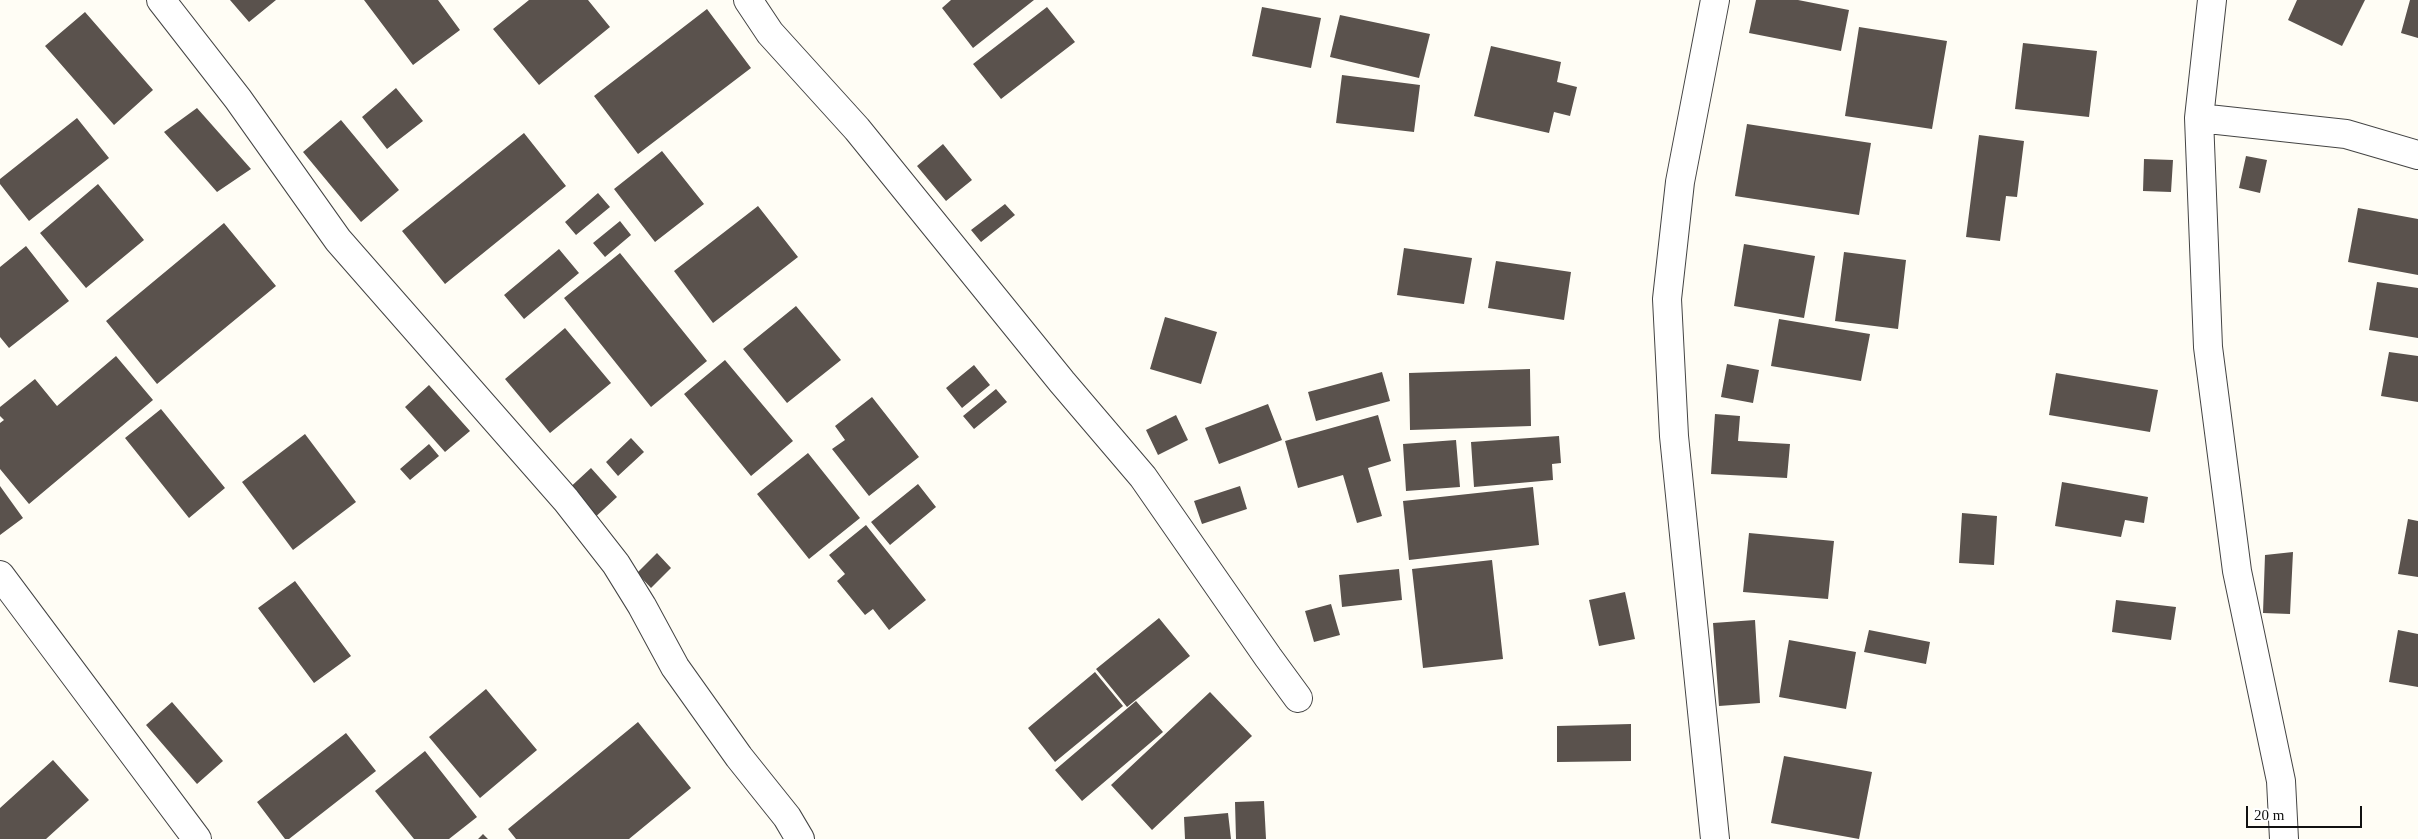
<!DOCTYPE html>
<style>
body{margin:0}
#map{position:relative;width:2418px;height:839px;overflow:hidden;background:#fffdf5;font-family:Georgia,serif}
canvas{display:block}
.scale{position:absolute;left:2246px;top:806px;width:116px;height:22px;box-sizing:border-box;border:2px solid #111;border-top:0;padding-left:6px;font-size:15px;line-height:18px;white-space:nowrap;color:#111;-webkit-text-stroke:4px #fff;paint-order:stroke}
</style>
<div id="map">
<canvas width="2418" height="839"></canvas>
<div class="scale">20 m</div>
</div>
<script>
const ctx = document.querySelector('canvas').getContext('2d');
ctx.lineJoin = 'round';
function fill(path, color) { ctx.fillStyle = color; ctx.fill(path, 'evenodd'); }
const poly = rows => new Path2D(rows.map(r => 'M' + r).join(''));
function stroke(path, color, width, dash) { ctx.strokeStyle = color; ctx.lineWidth = width; ctx.lineCap = dash ? 'butt' : 'round'; ctx.setLineDash(dash || []); ctx.stroke(path); }
const building = poly([
 [230,0,276,0,249,22],
 [364,0,438,0,460,30,413,65],
 [529,0,588,0,610,27,539,85,493,29],
 [951,0,1034,0,973,48,942,8],
 [1756,0,1798,0,1849,10,1841,51,1749,33],
 [2297,0,2365,0,2342,46,2288,20],
 [2410,0,2418,0,2418,38,2401,33],
 [1047,7,1075,42,1001,99,973,64],
 [1262,7,1321,18,1311,68,1252,56],
 [707,9,751,68,638,154,594,96],
 [85,12,153,90,114,125,45,46],
 [1340,15,1430,34,1419,78,1330,57],
 [1859,27,1947,41,1932,129,1845,116],
 [2023,43,2097,51,2089,117,2015,109],
 [1491,46,1561,62,1557,82,1577,87,1570,116,1554,112,1549,133,1474,116],
 [1342,75,1420,85,1414,132,1336,123],
 [396,88,423,121,387,149,362,117],
 [197,108,251,169,217,192,164,132],
 [77,118,109,158,29,221,0,184,0,179],
 [341,120,399,190,361,222,303,152],
 [1747,124,1871,143,1859,215,1735,196],
 [524,133,566,186,445,284,402,231],
 [1979,135,2024,141,2017,197,2006,196,2000,241,1966,237],
 [943,144,972,180,946,201,917,166],
 [662,151,704,204,655,242,614,189],
 [2246,156,2267,160,2260,193,2239,188],
 [2144,159,2173,160,2171,192,2143,191],
 [98,184,144,240,86,288,40,233],
 [598,193,610,207,576,235,565,222],
 [1005,204,1015,215,981,242,971,230],
 [758,206,798,257,713,323,674,271],
 [2358,208,2418,219,2418,275,2348,262],
 [620,221,631,235,605,257,593,243],
 [224,223,276,286,157,384,106,321],
 [1744,244,1815,256,1804,318,1734,306],
 [26,246,69,301,9,348,0,337,0,267],
 [1404,248,1472,258,1464,304,1397,295],
 [559,249,579,273,524,319,504,295],
 [1844,252,1906,260,1898,329,1835,321],
 [620,253,707,361,651,407,564,298],
 [1496,261,1571,272,1564,320,1488,308],
 [2377,282,2418,288,2418,338,2369,330],
 [796,306,841,360,787,403,743,349],
 [1165,317,1217,332,1201,384,1150,369],
 [1779,319,1870,334,1861,381,1771,366],
 [565,328,611,383,550,433,505,379],
 [2389,352,2418,356,2418,402,2381,396],
 [116,356,153,400,29,504,0,469,0,423,4,420,0,416,0,407,35,379,57,406],
 [725,360,793,441,751,476,684,394],
 [1727,364,1759,370,1753,403,1721,397],
 [974,365,990,385,962,408,946,388],
 [1530,369,1531,426,1410,430,1409,373],
 [1382,372,1390,401,1316,421,1308,392],
 [2056,373,2158,390,2150,432,2049,415],
 [429,385,470,431,445,452,405,407],
 [996,389,1007,402,974,429,963,416],
 [872,397,919,457,869,496,832,449,845,440,835,426],
 [1268,404,1282,440,1219,464,1205,428],
 [161,409,225,488,189,518,125,438],
 [1715,414,1740,416,1738,441,1790,444,1787,478,1711,474],
 [1176,415,1188,440,1158,455,1146,430],
 [1378,415,1391,461,1368,468,1382,516,1357,523,1343,475,1298,488,1285,441],
 [305,434,356,502,293,550,242,482],
 [1559,436,1561,463,1552,464,1553,480,1474,487,1471,442],
 [631,438,644,452,618,476,606,462],
 [1456,440,1460,487,1406,491,1403,444],
 [429,444,439,456,410,480,400,469],
 [808,453,860,518,809,559,757,494],
 [591,468,617,497,591,521,565,492],
 [2062,482,2148,497,2144,523,2125,520,2121,537,2055,526],
 [918,484,936,507,890,545,871,522],
 [0,486,23,518,0,535],
 [1240,486,1247,509,1202,524,1194,501],
 [1533,487,1539,545,1409,560,1403,501],
 [1962,513,1997,516,1994,565,1959,563],
 [2408,519,2418,521,2418,577,2398,574],
 [866,525,926,600,889,630,873,609,865,615,837,581,845,574,829,555],
 [1749,533,1834,541,1828,599,1743,592],
 [2293,552,2290,614,2263,613,2265,555],
 [657,553,671,568,651,588,637,573],
 [1492,560,1503,659,1423,668,1412,569],
 [1399,569,1402,600,1342,607,1339,575],
 [295,581,351,656,314,683,258,608],
 [1625,592,1635,639,1599,646,1589,600],
 [2116,600,2176,607,2171,640,2112,632],
 [1331,604,1340,635,1314,642,1305,611],
 [1159,618,1190,656,1127,707,1096,669],
 [1755,620,1760,703,1719,706,1713,623],
 [1869,630,1930,642,1926,664,1864,652],
 [2398,630,2418,634,2418,687,2389,682],
 [1789,640,1856,652,1846,709,1779,697],
 [1095,672,1123,706,1055,762,1028,728],
 [486,689,537,750,480,798,429,737],
 [1210,692,1252,736,1152,830,1111,785],
 [1136,701,1163,732,1082,801,1055,770],
 [172,702,223,761,197,784,146,725],
 [638,722,691,788,629,839,516,839,508,829],
 [1631,724,1631,761,1557,762,1557,726],
 [346,733,376,771,289,839,285,839,257,802],
 [425,751,477,817,449,839,414,839,375,791],
 [1784,756,1872,772,1859,839,1771,823],
 [53,760,89,800,46,839,0,839,0,808],
 [1264,801,1266,839,1236,839,1235,802],
 [1228,813,1231,839,1185,839,1184,817],
 [483,834,488,839,478,839]
]);
const minor = poly([
 [161,0,238,99,338,240,566,500,616,564,642,606,675,667,739,757,787,817,800,839],
 [748,0,770,33,857,129,1062,382,1143,477,1268,657,1298,698],
 [1715,0,1680,182,1667,299,1674,436,1715,839],
 [2212,0,2199,118,2208,347,2237,571,2281,781,2284,839],
 [2199,118,2346,134,2418,155],
 [0,575,197,839]
]);
fill(building, '#5a524d');
stroke(minor, '#444', 30);
stroke(minor, '#fff', 28);
</script>
